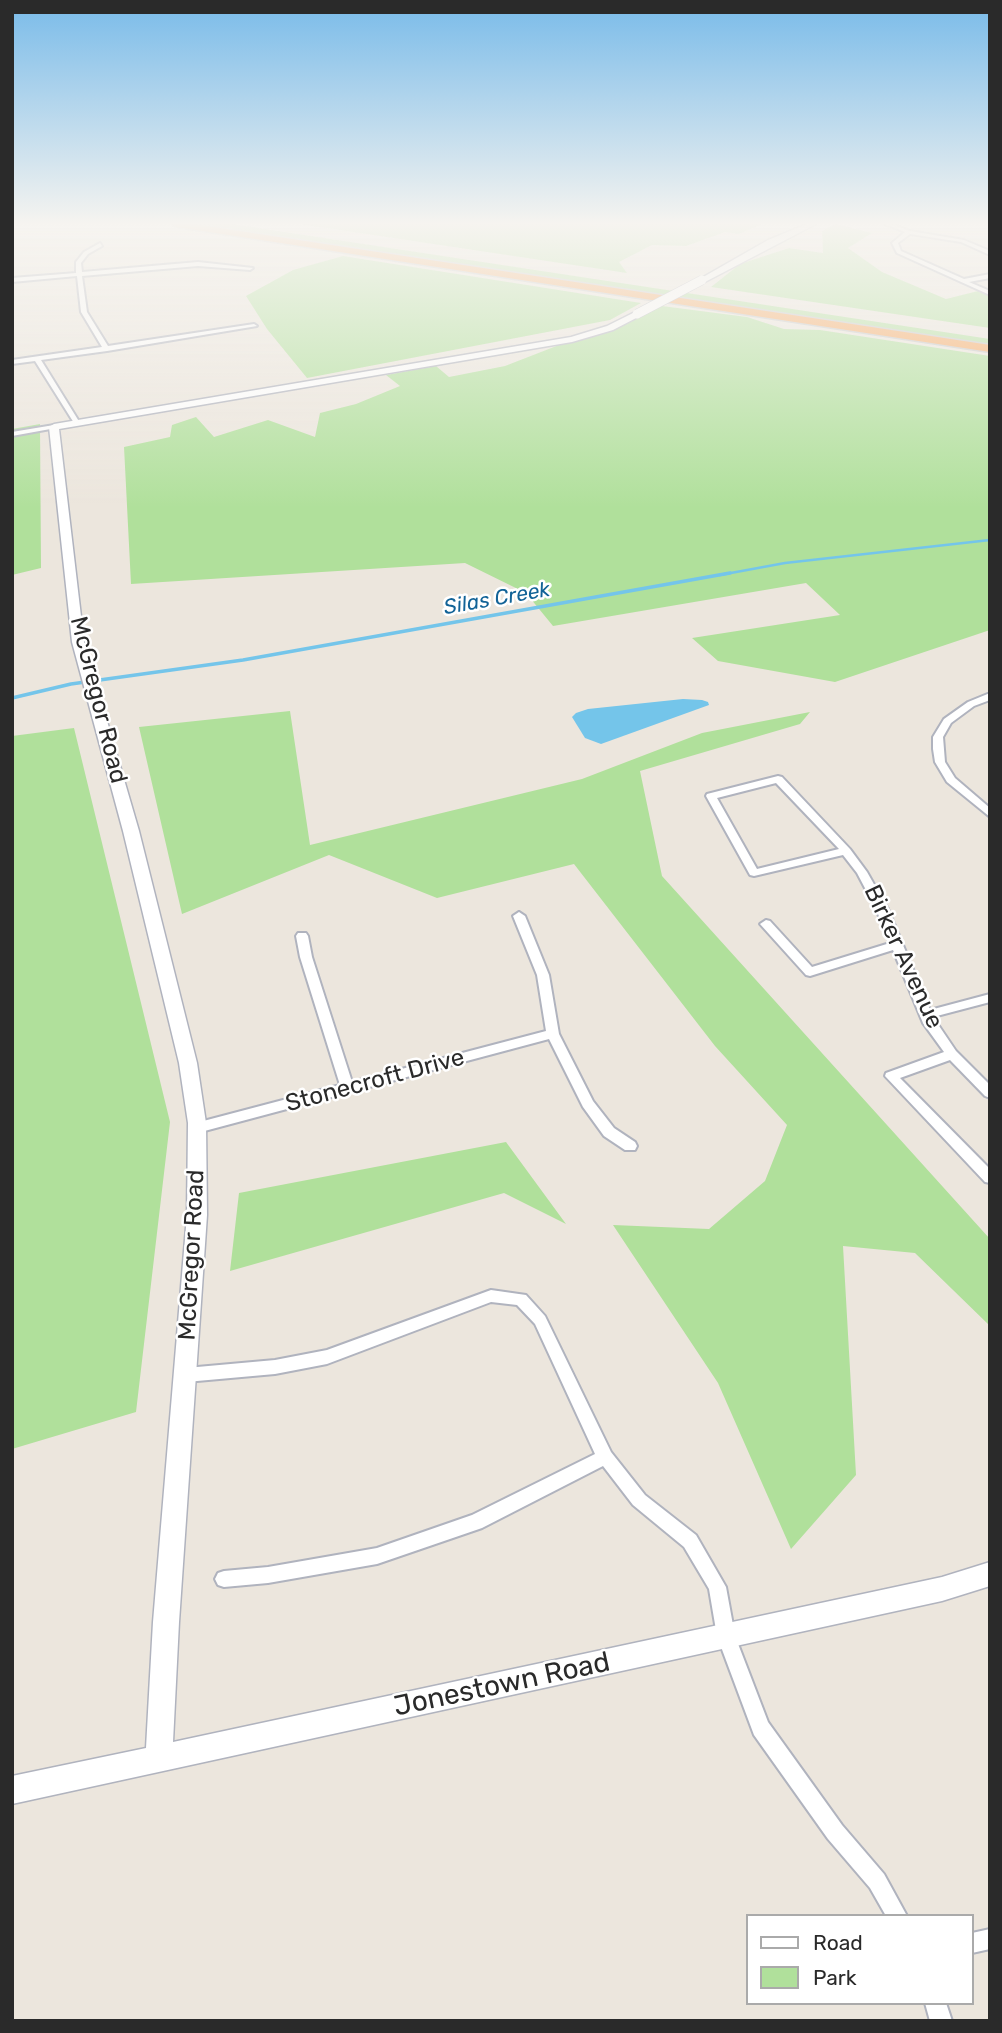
<!DOCTYPE html>
<style>
body{margin:0}
#map{position:relative;width:1002px;height:2033px;overflow:hidden;background:#ece6dd;font-family:Rubik,sans-serif}
canvas{display:block}
.frame{position:absolute;inset:0;border:14px solid #2a2a2a;pointer-events:none}
.legend{position:absolute;left:746px;top:1914px;width:228px;height:91px;box-sizing:border-box;background:#fff;border:2px solid #aaa;margin:0;padding:9px 12px;list-style:none;font-size:21px;color:#2a2a2a}
.legend li{display:flex;align-items:center;gap:14px;height:35px}
.legend b{width:35px;border:2px solid #aaa}
</style>
<div id="map">
<canvas width="1002" height="2033"></canvas>
<div class="frame"></div>
<ul class="legend">
<li><b style="height:9px;background:#fff"></b>Road</li>
<li><b style="height:19px;background:#b0e09b"></b>Park</li>
</ul>
</div>
<script>
const ctx = document.querySelector('canvas').getContext('2d');
ctx.lineJoin = 'round';
function fill(path, color) { ctx.fillStyle = color; ctx.fill(path, 'evenodd'); }
const poly = rows => new Path2D(rows.map(r => 'M' + r).join(''));
function stroke(path, color, width, dash) { ctx.strokeStyle = color; ctx.lineWidth = width; ctx.lineCap = dash ? 'butt' : 'round'; ctx.setLineDash(dash || []); ctx.stroke(path); }
function drawText(font, color, halo, rows, align = 'center') {
  ctx.font = font + ' Rubik,sans-serif'; ctx.lineWidth = 5; ctx.setLineDash([]); ctx.textBaseline = 'middle'; ctx.strokeStyle = halo; ctx.fillStyle = color; for (const [text, x, y, turn = 0] of rows) {
    ctx.save(); ctx.translate(x, y); ctx.rotate((+turn || 0) * Math.PI / 180); ctx.textAlign = isNaN(turn) ? turn : align; if (halo) ctx.strokeText(text, 0, 0); ctx.fillText(text, 0, 0); ctx.restore();
  }
}
const green = poly([
 [196,224,232,224,990,339,990,346],
 [300,224,762,224,739,234,725,232,686,246,652,245,619,262,627,273],
 [836,224,872,233,848,248,882,272,946,299,990,288,990,328,711,287,740,264,789,248,823,253,822,231],
 [343,256,641,303,610,320,307,378,267,329,246,296,293,270],
 [662,306,747,317,784,329,820,330,990,356,990,630,835,682,718,661,692,638,840,615,806,583,553,626,526,593,465,563,131,584,124,447,170,437,172,425,196,417,214,437,268,420,315,437,320,413,356,404,400,386,386,375,436,366,449,377,505,366,559,345,607,332],
 [40,424,41,568,12,575,12,429],
 [290,711,310,845,582,779,702,733,810,712,800,724,640,771,662,876,990,1239,990,1326,915,1253,843,1246,856,1475,791,1549,718,1383,613,1225,709,1229,765,1181,787,1125,715,1046,574,864,437,898,329,855,182,914,139,727],
 [74,728,170,1122,136,1412,12,1449,12,736],
 [506,1142,566,1224,504,1193,230,1271,239,1193]
]);
const water = poly([
 [683,699,702,700,708,702,709,705,601,744,585,738,572,717,576,713,588,709]
]);
const streamFar1 = poly([
 [720,575,785,563,990,540]
]);
const stream = poly([
 [12,698,71,684,243,660,730,573]
]);
const street = poly([
 [885,224,891,224,910,231,964,240,990,251,990,255,961,242,910,234,898,243,901,251,964,279,990,274,990,278,969,282,990,291,990,295,897,253,892,243,905,232,885,224],
 [100,243,102,246,88,254,81,263,82,272,198,262,253,268,250,270,198,266,82,276,87,312,108,346,254,324,257,326,107,351,41,360,80,423,77,425,74,423,35,361,12,364,12,360,102,347,81,312,77,276,12,282,12,278,76,273,76,262,84,252,100,243],
 [54,425,57,427,56,428,12,436,12,432,54,425],
 [990,693,990,700,974,706,951,723,943,737,945,762,955,778,990,808,990,817,947,782,935,762,933,749,933,737,944,719,968,702,990,693],
 [778,776,782,777,850,849,867,872,888,909,930,1010,990,994,990,1002,933,1017,956,1051,990,1085,990,1098,985,1096,950,1060,900,1078,990,1169,990,1183,985,1182,885,1076,886,1073,944,1052,923,1023,893,950,810,976,806,975,760,924,766,920,770,921,812,967,890,943,876,909,857,873,843,855,754,876,750,875,706,796,707,794,778,776],
 [776,783,839,849,757,869,717,798,776,783],
 [519,912,525,916,549,975,559,1034,593,1101,614,1128,635,1142,637,1146,635,1150,625,1150,604,1136,583,1107,549,1039,197,1133,192,1132,190,1128,192,1124,340,1085,300,957,296,936,298,933,306,933,308,936,312,957,352,1082,546,1031,537,975,513,916,519,912],
 [491,1290,526,1295,545,1316,611,1452,645,1495,696,1535,726,1587,735,1636,768,1722,842,1825,884,1874,907,1916,886,1916,870,1888,828,1839,754,1735,717,1636,709,1589,684,1547,633,1505,603,1466,482,1528,377,1564,268,1583,224,1587,218,1585,215,1579,218,1573,224,1571,268,1567,377,1548,472,1515,595,1454,535,1324,517,1305,491,1302,327,1364,275,1374,186,1382,181,1380,178,1375,181,1370,186,1368,275,1360,327,1350,491,1290],
 [990,1929,990,1949,972,1953,972,1933,990,1929],
 [925,2003,946,2003,952,2021,930,2021,925,2003]
]);
const secondary = poly([
 [807,224,816,224,705,282,698,280,768,240,807,224],
 [637,311,640,316,613,330,572,342,59,429,84,642,139,831,197,1063,206,1123,207,1215,179,1622,173,1742,942,1577,990,1562,990,1586,942,1601,12,1804,12,1776,146,1748,153,1622,187,1215,188,1123,179,1063,123,831,72,642,49,427,54,424,571,337,607,326,637,311]
]);
const highway = poly([
 [172,224,193,224,990,345,990,352,177,227,172,224]
]);
const secondaryBridge = poly([
 [637,314,702,280]
]);
const farWaternames = [
 ["Silas Creek",497,599,-10]
];
const streetNames = [
 ["McGregor Road",98,700,76],
 ["Birker Avenue",903,957,65],
 ["Stonecroft Drive",375,1081,-15],
 ["McGregor Road",192,1255,-87]
];
const nearStreetnames = [
 ["Jonestown Road",502,1685,-12]
];
fill(green, '#b0e09b');
fill(water, '#74c5ea');
stroke(streamFar1, '#74c5ea', 2.5);
stroke(stream, '#74c5ea', 3.5);
stroke(street, '#b0b3be', 4);
stroke(secondary, '#b0b3be', 3);
stroke(highway, '#c8c8c8', 3);
fill(street, '#fff');
fill(secondary, '#fff');
fill(highway, '#f8a65c');
stroke(secondaryBridge, '#b0b3be', 10, []);
stroke(secondaryBridge, '#fff', 9);
const sky = ctx.createLinearGradient(0, 0, 0, 508);
sky.addColorStop(0, '#79bbe9');
sky.addColorStop(0.44, '#f6f4f0');
sky.addColorStop(1, '#f6f4f000');
ctx.fillStyle = sky;
ctx.fillRect(0, 0, 1002, 508);
drawText('italic 21px', '#126397', '#fff', farWaternames);
drawText('24px', '#2a2a2a', '#fff', streetNames);
drawText('28px', '#2a2a2a', '#fff', nearStreetnames);
</script>
